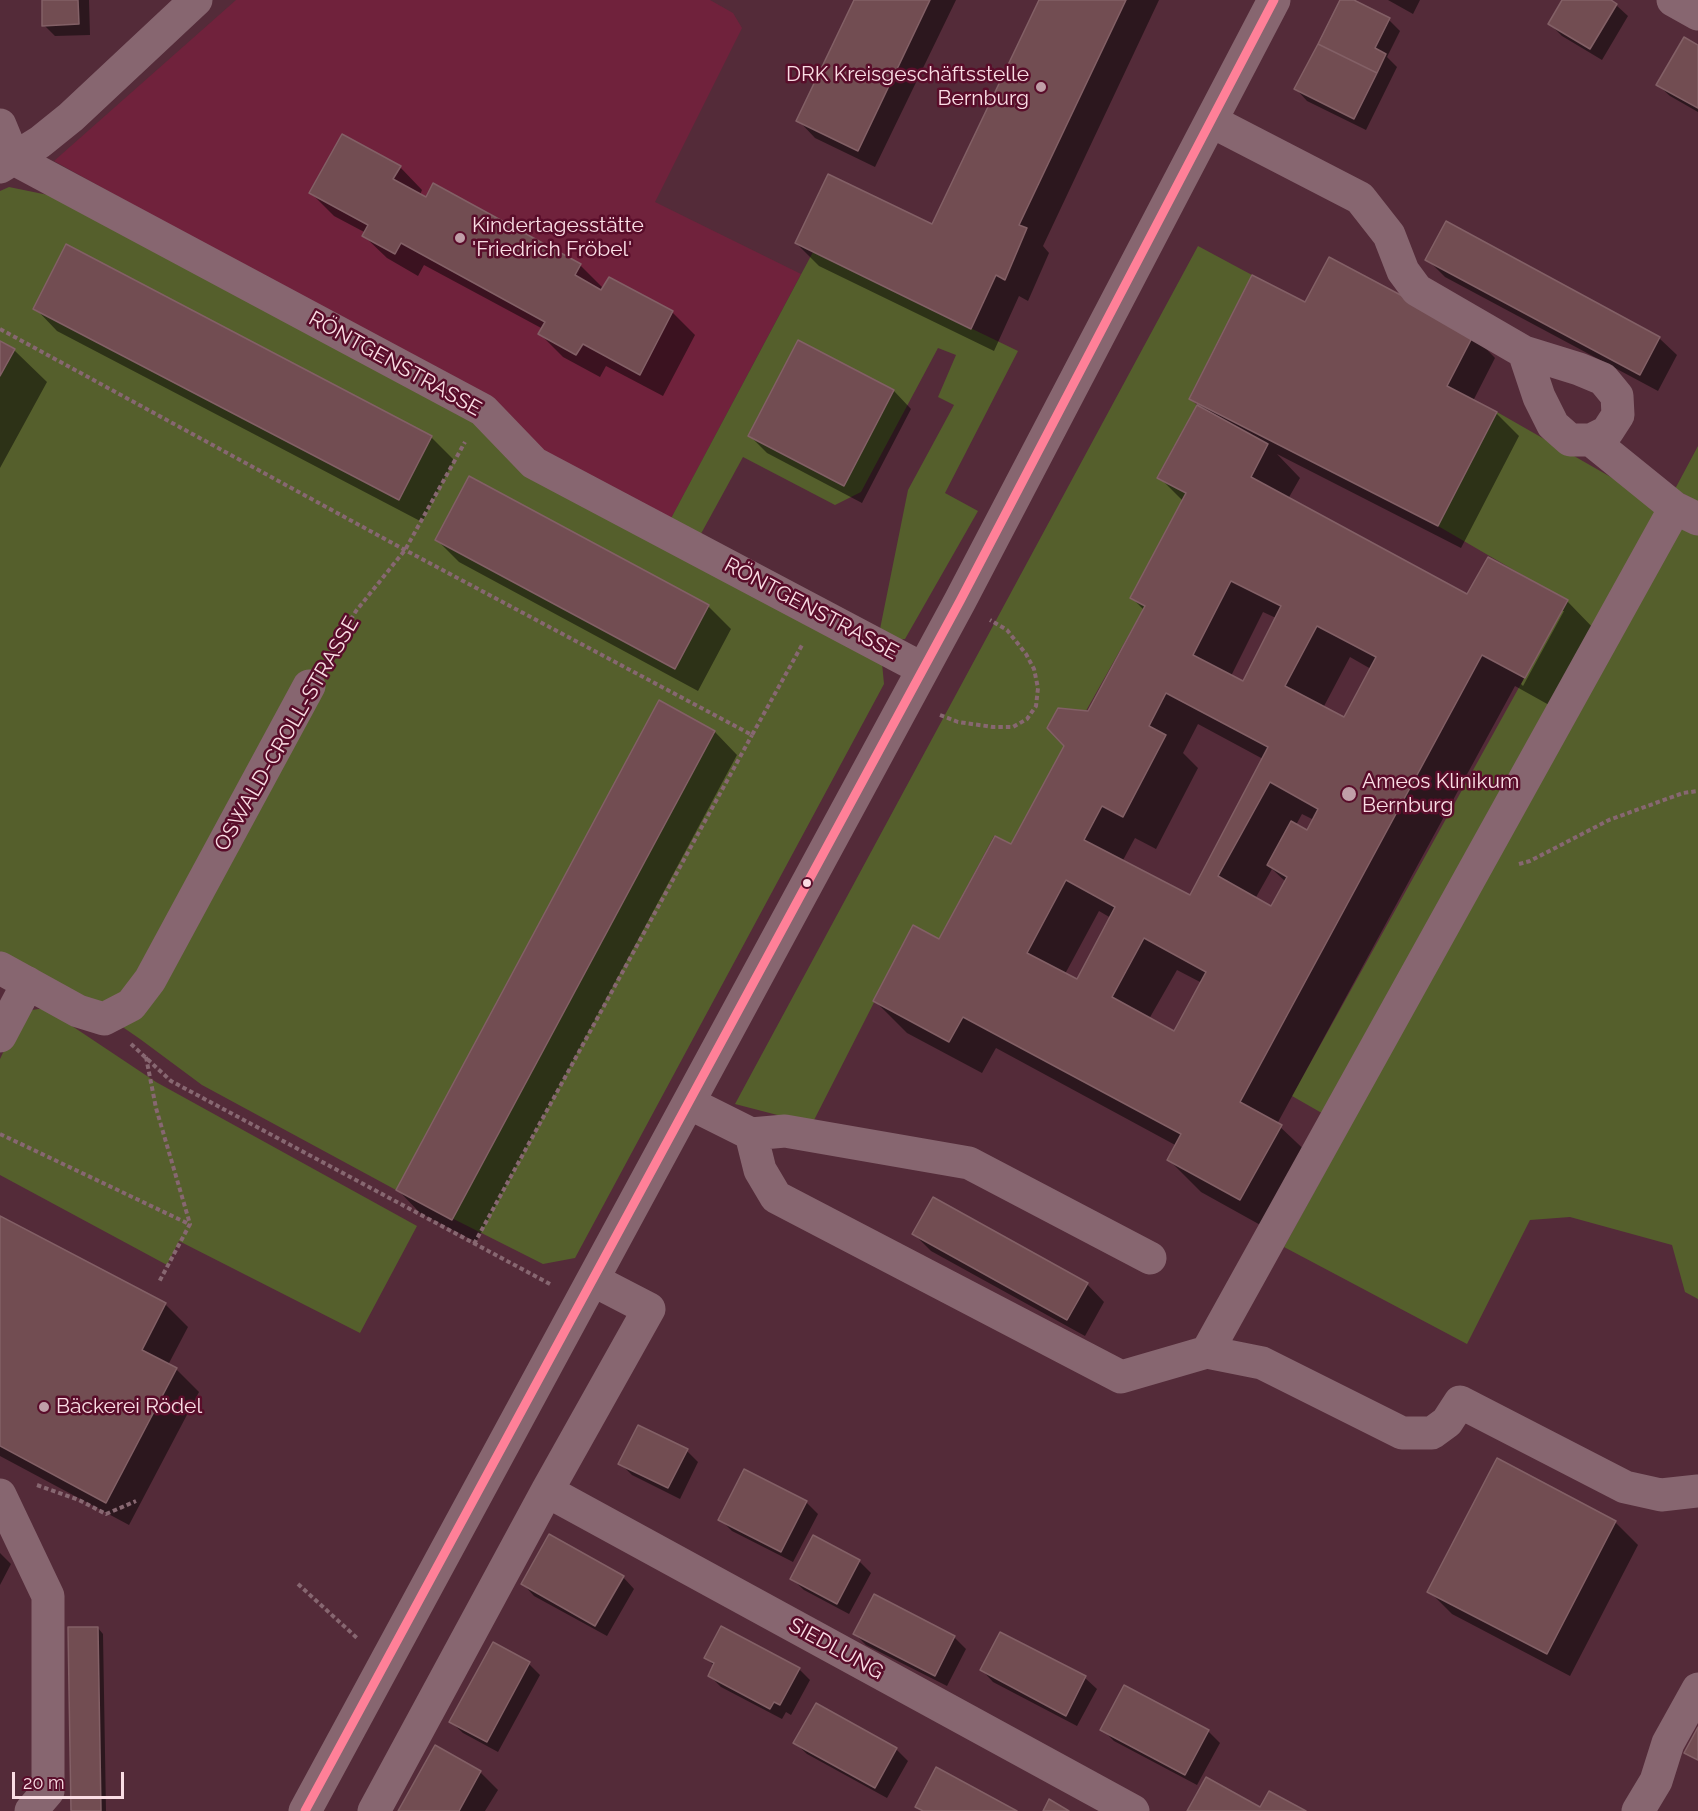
<!DOCTYPE html>
<meta charset="utf-8">
<style>
body{margin:0}
#map{position:relative;width:1698px;height:1811px;overflow:hidden;background:#542b39;font-family:Raleway,sans-serif}
canvas{display:block}
.scale{position:absolute;left:12px;top:1772px;width:112px;height:27px;box-sizing:border-box;border:3px solid #fadde4;border-top:0;padding-left:8px;font-size:18px;line-height:21px;white-space:nowrap;color:#fadde4;-webkit-text-stroke:4px #590d2a;paint-order:stroke}
</style>
<div id="map">
<canvas width="1698" height="1811"></canvas>
<div class="scale">20 m</div>
</div>
<script>
const ctx = document.querySelector('canvas').getContext('2d');
ctx.lineJoin = 'round';
function fill(path, color) { ctx.fillStyle = color; ctx.fill(path, 'evenodd'); }
const poly = rows => new Path2D(rows.map(r => 'M' + r).join(''));
function stroke(path, color, width, dash) { ctx.strokeStyle = color; ctx.lineWidth = width; ctx.lineCap = dash ? 'butt' : 'round'; ctx.setLineDash(dash || []); ctx.stroke(path); }
function drawText(font, color, halo, rows, align = 'center') {
  ctx.font = font + ' Raleway,sans-serif'; ctx.lineWidth = 5; ctx.setLineDash([]); ctx.textBaseline = 'middle'; ctx.strokeStyle = halo; ctx.fillStyle = color; for (const [text, x, y, turn = 0] of rows) {
    ctx.save(); ctx.translate(x, y); ctx.rotate((+turn || 0) * Math.PI / 180); ctx.textAlign = isNaN(turn) ? turn : align; if (halo) ctx.strokeText(text, 0, 0); ctx.fillText(text, 0, 0); ctx.restore();
  }
}
const built = poly([
 [236,0,710,0,733,13,742,28,655,202,801,274,668,524,535,446,497,407,54,161]
]);
const green = poly([
 [9,187,53,196,457,405,882,663,884,684,575,1258,543,1264,396,1190,202,1085,140,1039,82,999,0,954,0,191],
 [1198,246,1252,275,1189,398,1197,405,1157,477,1186,493,1130,598,1145,606,1011,844,994,836,939,939,913,926,812,1124,735,1104],
 [813,252,1018,351,945,493,978,511,905,639,888,641,880,629,908,490,954,405,938,397,956,355,938,348,861,492,835,505,743,457,697,541,668,524],
 [1497,412,1665,508,1327,1116,1292,1096,1567,601,1438,526],
 [1698,446,1698,502,1675,489],
 [1680,522,1698,532,1698,1299,1685,1292,1672,1245,1570,1217,1530,1220,1467,1344,1284,1247],
 [45,1008,156,1082,417,1226,360,1333,179,1241,167,1265,0,1175,0,1059,19,1019,32,1010]
]);
const shadow = poly([
 [43,0,89,0,90,35,55,36,44,25],
 [856,0,956,0,875,167,815,138,798,120],
 [1041,0,1159,0,1043,246,1049,253,1028,301,1019,296,994,351,819,266,796,243,933,226],
 [1342,0,1351,0,1389,20,1400,31,1387,57,1397,67,1366,130,1307,101,1296,89],
 [1388,0,1420,0,1413,14],
 [1564,0,1608,0,1616,5,1628,16,1602,60,1562,36,1550,24],
 [1698,46,1698,112,1670,96,1658,85],
 [400,167,422,190,420,195,580,265,604,289,672,312,695,335,663,396,606,366,600,377,563,357,540,334,543,329,424,265,418,276,387,258,364,236,366,233,334,216,311,193],
 [1427,259,1659,338,1677,355,1658,391,1445,277],
 [1305,304,1473,335,1495,358,1473,401,1496,413,1519,436,1461,548,1277,454,1300,478,1288,499,1468,596,1567,601,1599,634,1558,710,1515,686,1277,1124,1313,1158,1273,1232,1201,1192,1169,1160,1177,1146,996,1048,982,1073,907,1033,874,1000,939,941,1011,846,1089,713,1144,610,1132,598,1184,502,1159,477,1198,405,1191,398],
 [1560,611,1564,611,1523,686,1521,684],
 [1263,612,1276,618,1244,683,1231,676],
 [1350,657,1371,669,1345,719,1323,708],
 [1198,724,1263,759,1190,897,1122,862,1135,838,1156,849,1198,768,1183,753],
 [1302,814,1314,820,1307,832,1296,825],
 [1272,869,1286,882,1272,908,1255,899],
 [1099,911,1111,918,1078,981,1065,974],
 [1177,970,1202,983,1175,1033,1149,1019],
 [35,308,431,437,454,460,422,522,57,331],
 [0,342,14,350,47,382,0,468],
 [798,342,894,391,911,409,862,503,767,453,750,436],
 [470,478,708,606,731,629,698,691,459,562,436,539],
 [659,702,715,732,737,755,476,1242,420,1213,398,1190],
 [0,1217,165,1304,188,1327,168,1365,176,1369,199,1392,129,1525,0,1456],
 [914,1234,1087,1284,1104,1302,1085,1336,931,1251],
 [687,1451,698,1462,680,1499,632,1475,620,1463],
 [806,1502,818,1514,793,1562,732,1531,720,1519],
 [1615,1522,1638,1545,1570,1676,1452,1614,1429,1591],
 [814,1537,859,1561,871,1573,849,1614,804,1590,792,1579],
 [0,1553,11,1564,0,1585],
 [623,1577,634,1589,607,1636,534,1596,523,1584],
 [98,1628,103,1634,106,1811,73,1811],
 [855,1634,954,1637,966,1649,947,1686,866,1645],
 [706,1657,799,1669,810,1680,791,1715,786,1712,782,1719,721,1687,709,1675,714,1666],
 [529,1664,540,1675,498,1752,463,1733,451,1722],
 [982,1670,1085,1678,1097,1689,1077,1726,993,1682],
 [816,1705,896,1749,908,1761,887,1798,807,1754,795,1743],
 [1102,1729,1208,1731,1220,1743,1197,1785,1114,1741],
 [480,1772,498,1790,485,1811,400,1811]
]);
const building = poly([
 [42,0,78,0,79,24,42,26,42,0],
 [854,0,930,0,858,151,796,121,854,0],
 [1039,0,1126,0,1019,225,1027,228,1005,280,996,275,971,329,795,243,828,174,932,224,1039,0],
 [1340,0,1354,0,1390,18,1375,48,1386,54,1377,73,1318,44,1340,0],
 [1562,0,1611,0,1617,4,1590,49,1548,24,1562,0],
 [1684,37,1698,45,1698,108,1656,85,1684,37],
 [1318,44,1377,73,1354,119,1294,89,1318,44],
 [342,134,401,166,393,179,426,197,433,183,581,264,575,275,601,290,609,277,673,311,640,375,583,344,576,355,538,334,545,322,401,243,395,254,362,236,368,225,309,193,342,134],
 [1446,221,1660,337,1640,375,1425,260,1446,221],
 [66,244,432,436,399,500,33,309,66,244],
 [1329,257,1474,334,1447,386,1497,412,1438,526,1189,399,1252,275,1305,302,1329,257],
 [798,340,894,390,844,486,748,436,798,340],
 [0,341,15,349,0,376,0,341],
 [1197,405,1268,444,1251,477,1467,594,1488,557,1568,600,1525,678,1482,655,1240,1102,1282,1125,1240,1200,1167,1160,1181,1134,963,1017,949,1042,873,1001,913,925,939,939,995,836,1011,844,1064,746,1047,728,1058,708,1088,711,1145,606,1130,598,1186,493,1157,478,1197,405],
 [1231,581,1281,606,1243,681,1193,655,1231,581],
 [1317,626,1376,657,1344,717,1285,686,1317,626],
 [1166,693,1268,747,1190,895,1084,840,1102,806,1123,817,1166,735,1149,726,1166,693],
 [1270,782,1318,809,1307,830,1291,821,1267,865,1287,877,1271,906,1218,876,1270,782],
 [1066,880,1115,907,1077,979,1027,953,1066,880],
 [1144,938,1206,972,1174,1031,1112,997,1144,938],
 [469,476,709,605,675,669,435,540,469,476],
 [659,700,715,731,452,1220,396,1190,659,700],
 [933,1197,1088,1283,1067,1320,912,1234,933,1197],
 [0,1216,166,1303,142,1350,177,1368,106,1503,0,1446,0,1216],
 [638,1425,688,1449,668,1488,618,1464,638,1425],
 [1497,1458,1616,1521,1547,1654,1427,1592,1497,1458],
 [744,1469,807,1501,781,1552,718,1520,744,1469],
 [549,1534,624,1576,595,1626,521,1584,549,1534],
 [813,1535,860,1560,837,1604,790,1579,813,1535],
 [874,1594,955,1636,935,1676,853,1634,874,1594],
 [721,1626,800,1668,780,1705,774,1702,770,1709,708,1676,714,1663,704,1658,721,1626],
 [68,1627,98,1627,101,1811,71,1811,68,1627],
 [1000,1632,1086,1676,1066,1716,980,1670,1000,1632],
 [493,1642,530,1662,487,1742,449,1722,493,1642],
 [1124,1685,1209,1730,1185,1775,1100,1730,1124,1685],
 [816,1703,897,1748,875,1788,793,1743,816,1703],
 [1698,1727,1698,1760,1684,1753,1698,1727],
 [435,1745,481,1771,459,1811,398,1811,435,1745],
 [936,1767,1017,1811,923,1811,915,1807,936,1767],
 [1206,1777,1260,1807,1269,1791,1306,1811,1187,1811,1206,1777],
 [1049,1799,1069,1811,1043,1811,1049,1799]
]);
const path = poly([
 [0,329,405,550,752,735,802,645],
 [327,658,356,611,405,550,465,442],
 [940,715,958,722,993,727,1013,727,1027,719,1036,706,1038,688,1034,669,1026,654,1007,630,990,620],
 [1519,864,1530,861,1609,820,1683,793,1698,791],
 [131,1044,171,1081,550,1284],
 [146,1057,156,1108,190,1224,159,1282],
 [0,1134,189,1224],
 [474,1244,752,735],
 [37,1485,79,1500,106,1514,136,1501],
 [298,1584,357,1638]
]);
const minor = poly([
 [1673,0,1698,14],
 [1211,121,1360,198,1389,235,1403,271,1417,290,1524,352,1539,397,1553,425,1570,440,1591,440,1607,432,1618,415,1617,396,1603,379,1579,369,1524,352],
 [0,125,14,159,483,410,534,463,923,669],
 [0,167,40,142,71,117,196,0],
 [1591,440,1675,508,1698,519],
 [0,968,78,1011,104,1019,131,1005,150,980,309,686],
 [0,1036,28,983],
 [689,1103,751,1134,760,1170,776,1197,1121,1377,1207,1352,1675,508],
 [751,1134,785,1131,969,1163,1150,1258],
 [593,1280,649,1309,547,1491,1133,1811],
 [1207,1352,1262,1363,1402,1433,1432,1433,1447,1422,1460,1402,1625,1487,1661,1495,1698,1491],
 [0,1495,48,1596,48,1791,31,1811],
 [305,1811,960,601,1274,0],
 [374,1811,547,1491],
 [1638,1811,1656,1781,1668,1743,1698,1689]
]);
const bus1 = poly([
 [305,1811,960,601,1274,0]
]);
const markers = [
 [1041,87,6,"#c09fa8"],
 [460,238,6,"#c09fa8"],
 [1349,794,8,"#c09fa8"],
 [807,883,5,"#fadde4"],
 [44,1407,6,"#c09fa8"]
];
const poiNames = [
 ["DRK Kreisgeschäftsstelle",1029,75,"right"],
 ["Bernburg",1029,99,"right"],
 ["Kindertagesstätte",472,226],
 ["'Friedrich Fröbel'",472,250],
 ["Ameos Klinikum",1362,782],
 ["Bernburg",1362,806],
 ["Bäckerei Rödel",56,1407]
];
const streetNames = [
 ["RÖNTGENSTRASSE",395,364,29],
 ["RÖNTGENSTRASSE",811,609,28],
 ["OSWALD-CROLL-STRASSE",287,734,-60],
 ["SIEDLUNG",836,1649,29]
];
fill(built, '#70223c');
fill(green, '#555f2c');
fill(shadow, '#0007');
fill(building, '#724d52');
stroke(building, '#836066', 1.5);
stroke(path, '#876771', 4, [4.5, 3]);
stroke(minor, '#876670', 33);
stroke(bus1, '#ff8098', 9);
for (const [x, y, r, color] of markers) { const dot = new Path2D(); dot.arc(x, y, r, 0, 2 * Math.PI); ctx.fillStyle = color; ctx.fill(dot); stroke(dot, '#590d2a', 2); }
drawText('21px', '#fadde4', '#590d2a', poiNames, 'left');
drawText('21px', '#fadde4', '#590d2a', streetNames);
</script>
